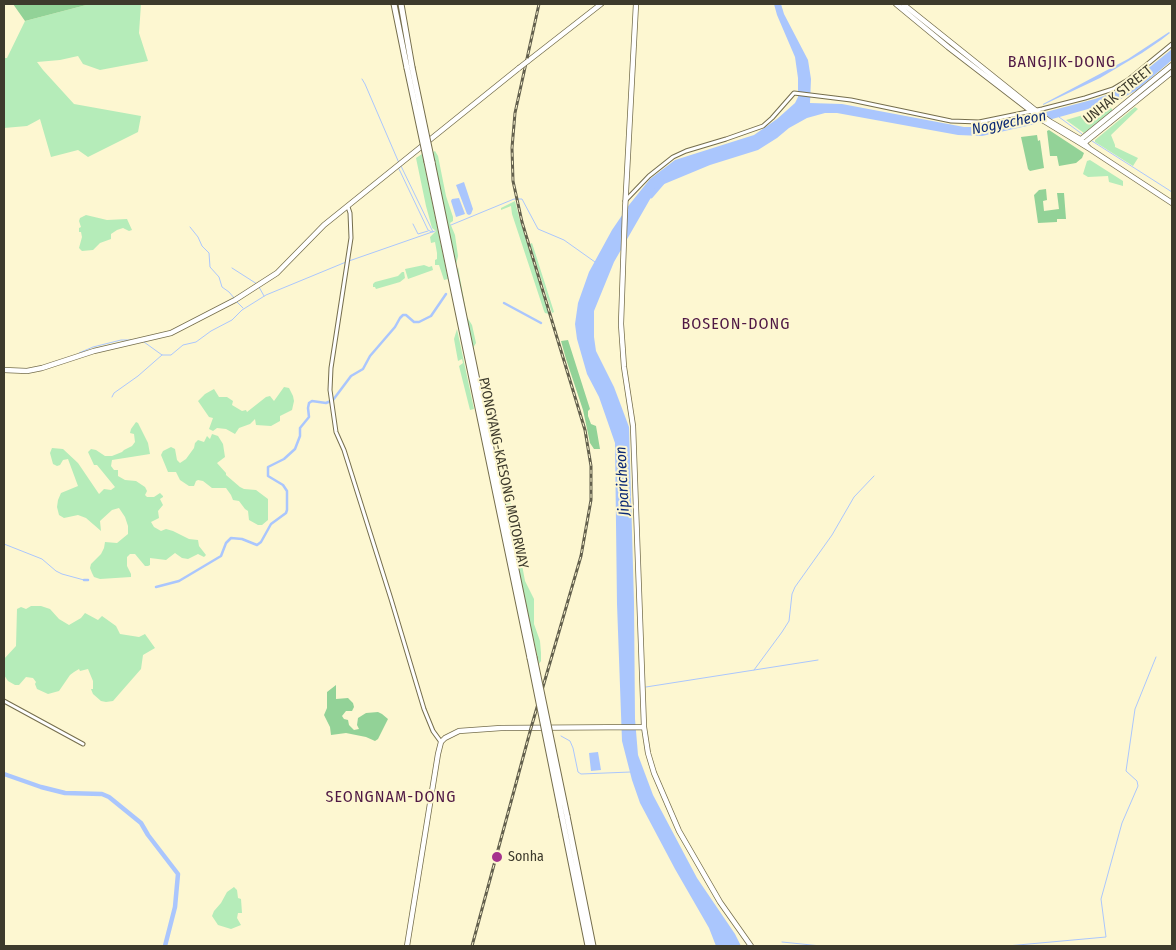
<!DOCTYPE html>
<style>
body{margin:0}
#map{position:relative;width:1176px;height:950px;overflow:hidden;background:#fdf7d1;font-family:"Fira Sans Condensed",sans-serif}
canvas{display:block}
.frame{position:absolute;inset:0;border:5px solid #3d3a2c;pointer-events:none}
</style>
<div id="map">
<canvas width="1176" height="950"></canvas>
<div class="frame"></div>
</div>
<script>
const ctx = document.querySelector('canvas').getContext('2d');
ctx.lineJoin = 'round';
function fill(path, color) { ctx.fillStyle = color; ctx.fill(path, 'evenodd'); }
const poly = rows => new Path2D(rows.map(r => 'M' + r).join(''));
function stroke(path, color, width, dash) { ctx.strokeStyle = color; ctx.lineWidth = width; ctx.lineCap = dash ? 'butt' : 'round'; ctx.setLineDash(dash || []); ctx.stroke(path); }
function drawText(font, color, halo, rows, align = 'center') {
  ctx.font = font + ' "Fira Sans Condensed",sans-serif'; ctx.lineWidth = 4; ctx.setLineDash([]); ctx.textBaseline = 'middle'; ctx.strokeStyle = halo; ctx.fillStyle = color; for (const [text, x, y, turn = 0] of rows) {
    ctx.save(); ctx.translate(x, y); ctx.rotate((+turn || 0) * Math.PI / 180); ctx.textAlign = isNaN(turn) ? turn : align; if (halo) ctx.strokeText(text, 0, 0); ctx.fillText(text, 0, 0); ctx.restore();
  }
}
const green = poly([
 [90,4,141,4,139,33,148,61,100,70,83,64,78,56,60,60,37,62,43,70,74,104,141,116,138,132,88,157,78,150,51,157,40,119,27,126,4,128,4,58,7,58,25,21],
 [1110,107,1112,109,1112,111,1084,133,1066,120],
 [1135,107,1138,109,1111,135,1115,145,1115,147,1138,158,1133,166,1095,142,1095,140],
 [435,151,438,156,446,196,453,217,453,221,450,223,455,235,458,256,456,265,433,152],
 [422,154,448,279,444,280,439,265,435,265,435,260,437,259,437,253,435,242,431,243,430,237,436,231,432,228,426,206,416,158],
 [1090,160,1123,181,1123,186,1109,182,1108,176,1088,177,1083,174,1087,161],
 [515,201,519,217,549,314,545,313,544,311,512,214,511,206,501,210,501,208],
 [86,215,107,220,127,219,132,230,129,231,123,228,117,230,111,234,111,239,100,243,93,250,82,251,79,248,82,237,81,232,79,232,79,228,81,227,79,221,80,218],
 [532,243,554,312,552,313,530,244],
 [424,265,429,267,432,266,433,270,408,279,405,269],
 [458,267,467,317,472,325,476,343,473,348,457,270],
 [402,272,404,272,405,278,400,282,376,289,375,287,373,287,373,284,375,282,398,276],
 [457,329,474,409,470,410,459,366,463,363,462,359,458,361,454,339],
 [284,387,289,388,293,396,294,401,292,410,280,416,280,421,271,426,256,425,255,419,250,424,239,428,235,434,226,429,217,428,213,431,209,429,213,418,209,417,198,401,205,394,214,389,219,397,227,397,233,401,232,405,242,411,246,410,247,412,266,397,270,396,274,401],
 [136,422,138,423,148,443,150,454,112,460,111,466,114,470,118,470,118,476,125,480,136,481,145,487,147,491,145,495,147,497,154,497,160,493,163,496,163,497,160,499,163,505,158,511,159,518,151,522,154,527,161,531,166,529,173,531,189,539,198,540,199,546,206,555,204,557,198,554,188,559,182,558,175,553,166,560,150,558,150,565,148,566,145,566,135,554,130,554,127,557,127,566,131,574,131,577,100,579,94,577,92,573,90,568,91,564,101,554,104,548,105,542,117,543,128,534,128,526,125,517,119,508,112,510,100,521,101,531,86,518,78,515,64,518,59,515,57,507,58,500,61,493,78,486,68,459,63,460,60,465,57,466,53,464,50,453,52,448,63,449,78,463,99,494,104,489,111,490,115,487,97,465,94,465,88,452,91,449,96,450,105,456,112,456,122,452,124,450,132,446,135,442,134,434,130,433,131,429],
 [212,434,218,436,223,444,225,457,217,463,226,473,226,475,240,487,244,489,256,490,268,499,268,520,262,525,258,525,249,520,248,511,245,509,239,501,233,500,231,495,226,488,212,488,203,481,198,480,196,481,194,486,189,486,180,480,176,472,168,472,161,455,163,451,171,447,175,449,177,460,180,463,186,459,194,448,195,443,198,440,204,442,207,436,210,439],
 [500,474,504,481,510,500,525,581,534,599,534,624,540,641,541,653,541,661,539,664,498,475],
 [31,606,41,606,50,609,59,619,69,625,81,618,85,613,98,620,102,616,116,626,120,634,139,637,145,634,155,648,143,655,141,669,113,701,106,702,101,701,93,694,91,689,93,689,93,681,88,669,80,671,79,669,74,672,70,675,59,691,48,694,37,689,35,684,36,682,33,678,26,677,19,685,15,685,8,681,4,675,4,659,16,646,17,609,21,607,26,609],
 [234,887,237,890,238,898,241,899,242,913,238,913,237,918,241,925,231,929,218,925,212,916,214,911,221,903,227,892]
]);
const forest = poly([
 [13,4,90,4,25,21],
 [1049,130,1084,153,1082,158,1076,163,1059,166,1057,156,1050,156,1047,131],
 [1037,135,1038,141,1040,140,1044,168,1030,171,1028,169,1021,137],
 [1046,189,1047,200,1043,201,1044,211,1059,209,1057,193,1064,193,1066,219,1057,219,1057,222,1038,223,1034,195,1039,190],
 [568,340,590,409,588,411,588,416,591,424,596,426,600,449,594,449,590,443,583,410,566,359,561,341],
 [336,685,336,699,348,698,353,703,354,707,352,711,346,711,342,716,344,719,348,720,349,725,354,730,359,729,357,725,358,718,366,713,378,712,382,714,388,719,378,739,375,741,366,737,346,733,331,735,330,727,324,715,327,708,327,692]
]);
const water = poly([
 [774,4,781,4,784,14,808,60,811,79,810,103,842,104,964,127,987,127,997,125,1095,99,1112,93,1130,83,1172,49,1172,60,1137,90,1117,101,1027,126,982,136,958,135,837,113,825,113,807,118,789,128,777,138,758,150,710,165,657,187,614,262,594,311,594,337,596,351,614,387,629,427,634,602,635,719,638,755,653,795,697,878,735,934,741,946,716,946,709,928,675,869,640,803,632,780,622,741,617,604,615,443,599,397,587,374,577,339,575,324,578,303,589,272,612,230,629,205,650,179,675,160,754,135,777,119,795,103,798,97,798,78,795,57,777,15],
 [1169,32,1170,33,1161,40,1142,53,1100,78,1043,105,1043,104,1128,59],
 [464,182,473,209,471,214,469,215,467,214,456,185],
 [459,198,465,214,456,217,451,201,452,199],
 [598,752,601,770,591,771,589,753]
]);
const stream = poly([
 [362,79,365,84,399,163],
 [1059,117,1082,134],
 [1092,141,1172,192],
 [401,166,433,232],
 [399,169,428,230,432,232],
 [413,224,418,234,428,231],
 [451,225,514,199,522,199,538,229,564,240,595,262],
 [190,227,198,237,202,246,209,253,210,267,219,277,222,287,229,292,235,299],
 [232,268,257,284],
 [259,287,264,296],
 [237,302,243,308],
 [144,342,162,355,171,355,183,345,196,342,211,331,232,320,242,310,266,295,346,262,435,231],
 [79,353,93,347,121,340,131,340],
 [112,397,114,393,138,376,162,355],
 [4,544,42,559,56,571,62,574,84,580],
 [754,670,782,632,789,621,792,594,795,587,832,535,854,497,874,476],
 [646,687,818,660],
 [561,736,570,741,573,748,578,772,581,774,631,772],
 [782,942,821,946],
 [1007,946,1106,937,1101,899,1122,823,1138,786,1137,781,1126,771,1135,709,1156,657]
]);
const canal = poly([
 [504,303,541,323],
 [84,580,88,580],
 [156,587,179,581,221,556,226,543,231,538,242,539,257,545,261,542,271,524,286,513,287,510,287,491,283,485,268,476,268,467,284,459,295,449,300,436,300,428,309,417,308,408,309,403,312,401,326,403,333,400,351,376,363,369,370,356,395,327,400,318,403,315,406,315,414,322,419,322,431,316,446,294]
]);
const river = poly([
 [651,196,663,182],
 [4,774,41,787,65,793,102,794,109,797,141,823,148,835,178,874,175,907,165,946]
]);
const minor = poly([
 [625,201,649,176,673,157,686,151,726,139,763,126,772,118,794,93,851,100,951,121,979,122,1042,109,1085,98,1113,89,1128,80,1172,44],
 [348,207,350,213,351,238,331,368,330,390,336,432,344,450,391,599,424,709,433,731,441,742],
 [4,701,83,744]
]);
const major = poly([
 [636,4,625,210,621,324,624,367,633,426,644,727,648,753,654,773,679,831,720,902,751,946],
 [896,4,948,47,1044,121,1090,149,1172,203],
 [903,4,1049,121,1080,139,1089,148],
 [528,61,601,4],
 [1080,140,1172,65],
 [1083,144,1172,72],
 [4,370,27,371,42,368,94,351,171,333,235,300,277,273,324,225,519,68],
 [407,946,438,754,441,742,445,738,459,731,501,728,644,727]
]);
const highway = poly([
 [394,4,407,68],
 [401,4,412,67],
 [427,162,530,658],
 [432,162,534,657],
 [567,816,593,946],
 [562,817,588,946]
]);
const rail = poly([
 [472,946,531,728,581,556,591,500,591,466,585,430,522,222,513,181,512,148,515,113,539,4]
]);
const majorBridge = poly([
 [519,68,528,61]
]);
const highwayBridge = poly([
 [412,67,432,162],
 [407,68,427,162],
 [534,657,567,816],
 [530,658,562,817]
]);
const markers = [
 [497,857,6,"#a5328d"]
];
const streetNames = [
 ["UNHAK STREET",1118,95,-39],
 ["PYONGYANG-KAESONG MOTORWAY",503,473,78]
];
const poiNames = [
 ["Sonha",508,857]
];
const waterNames = [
 ["Nogyecheon",1009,123,-11],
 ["Jiparicheon",623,481,-93]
];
const quarterNames = [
 ["BANGJIK-DONG",1062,63],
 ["BOSEON-DONG",736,325],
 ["SEONGNAM-DONG",391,798]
];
fill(green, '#b5ecb9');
fill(forest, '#92d297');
fill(water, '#aac6fd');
stroke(stream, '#aac6fd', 1);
stroke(canal, '#aac6fd', 2.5);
stroke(river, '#aac6fd', 4.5);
stroke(minor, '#756e4d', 5);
stroke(major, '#756e4d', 6);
stroke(highway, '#756e4d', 7);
stroke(minor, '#fff', 3);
stroke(major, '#fff', 4.5);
stroke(highway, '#fff', 5);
stroke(rail, '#63604d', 3);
stroke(rail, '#fdf7d1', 1, [4]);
stroke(majorBridge, '#756e4d', 6, []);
stroke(highwayBridge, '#756e4d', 7, []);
stroke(majorBridge, '#fff', 4.5);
stroke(highwayBridge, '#fff', 5);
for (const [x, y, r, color] of markers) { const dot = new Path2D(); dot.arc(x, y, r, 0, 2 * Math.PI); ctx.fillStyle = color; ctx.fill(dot); stroke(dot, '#fdf7d1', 2); }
drawText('14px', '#3d3a2c', '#fdf7d1', streetNames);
drawText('14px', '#3d3a2c', '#fdf7d1', poiNames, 'left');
drawText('italic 15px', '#0b2975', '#fdf7d1', waterNames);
ctx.letterSpacing = '1px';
drawText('16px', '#4f1844', '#fdf7d1', quarterNames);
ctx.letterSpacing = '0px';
</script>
